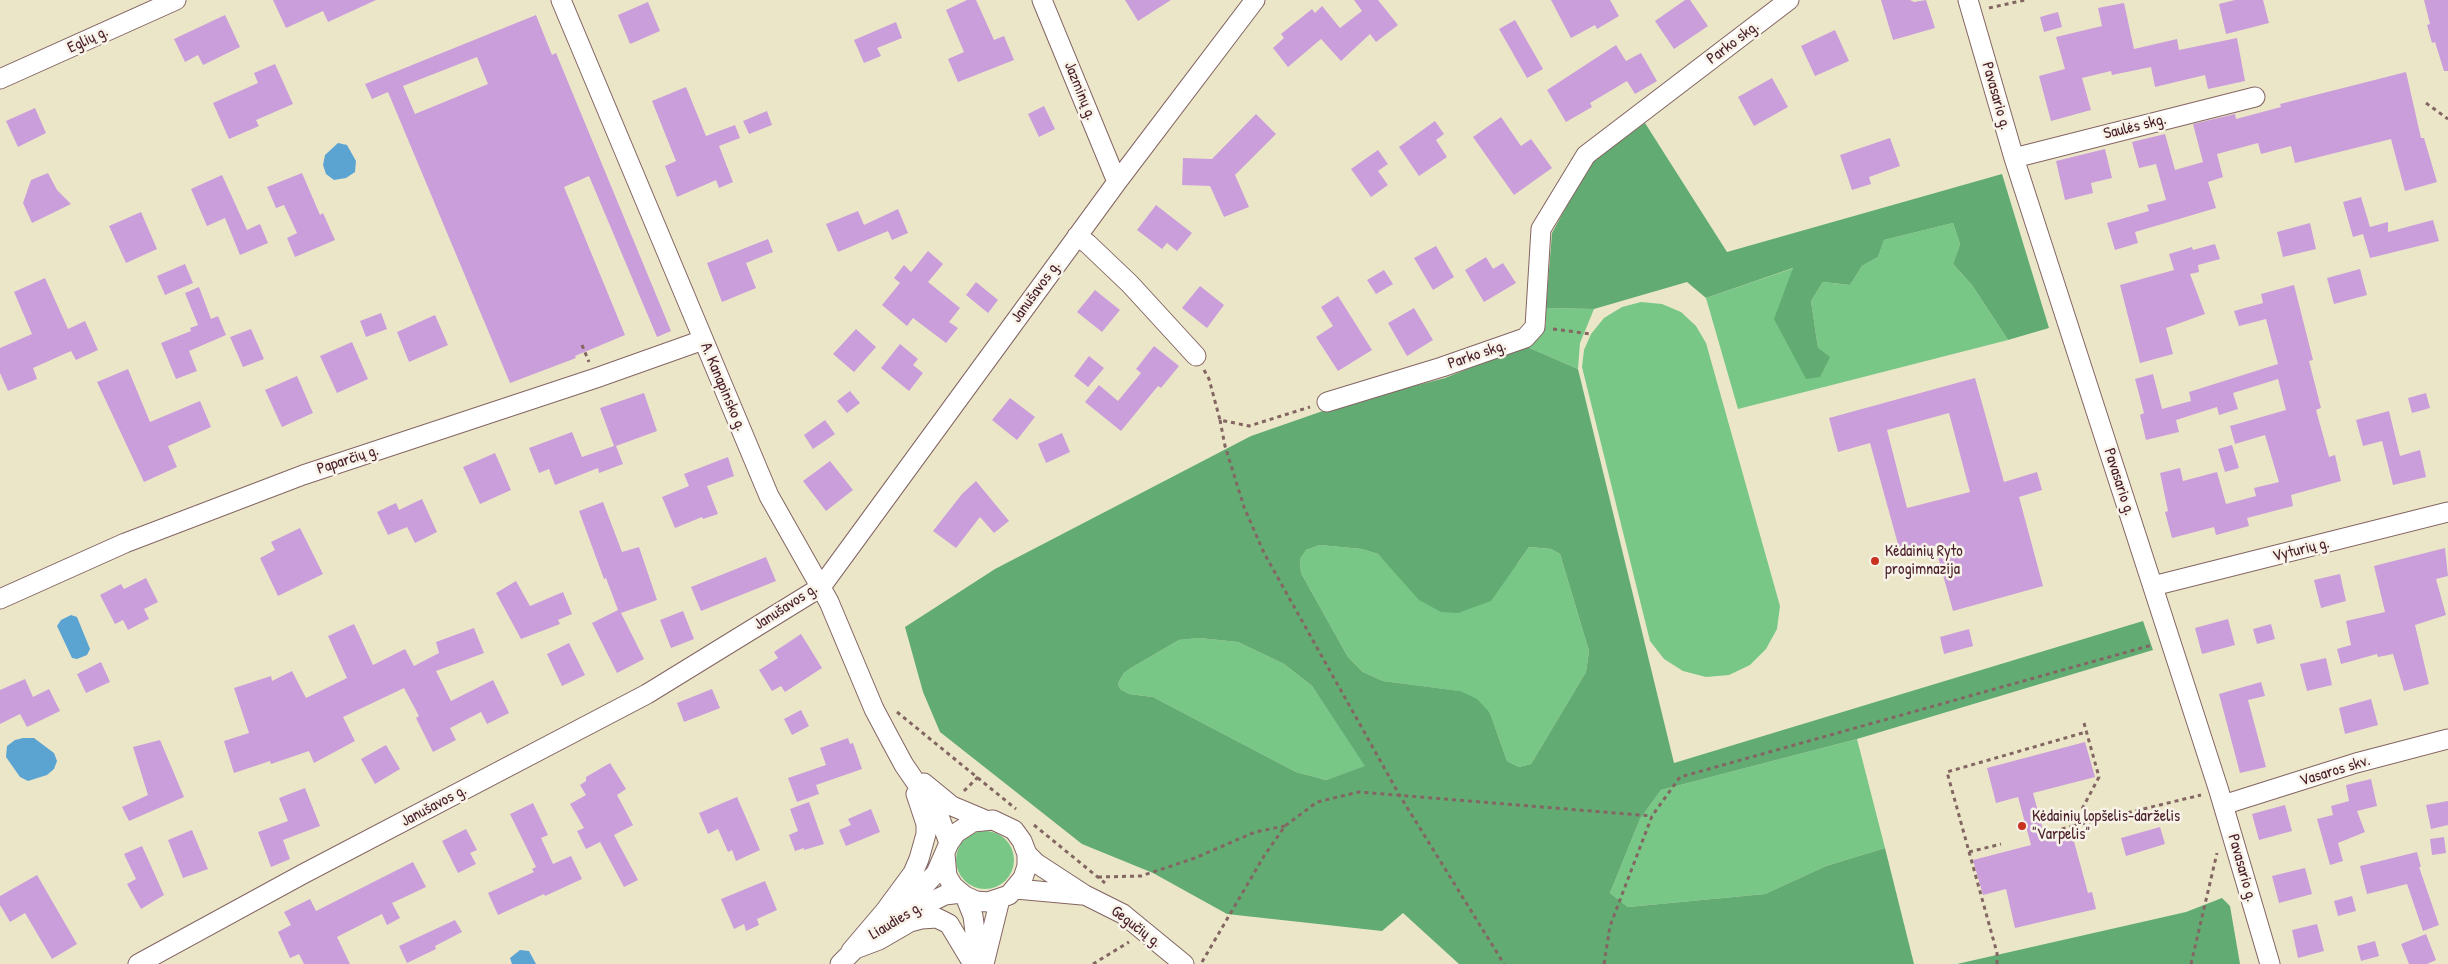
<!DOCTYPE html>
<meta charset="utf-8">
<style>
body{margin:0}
canvas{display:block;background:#ece6c9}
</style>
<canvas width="2448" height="964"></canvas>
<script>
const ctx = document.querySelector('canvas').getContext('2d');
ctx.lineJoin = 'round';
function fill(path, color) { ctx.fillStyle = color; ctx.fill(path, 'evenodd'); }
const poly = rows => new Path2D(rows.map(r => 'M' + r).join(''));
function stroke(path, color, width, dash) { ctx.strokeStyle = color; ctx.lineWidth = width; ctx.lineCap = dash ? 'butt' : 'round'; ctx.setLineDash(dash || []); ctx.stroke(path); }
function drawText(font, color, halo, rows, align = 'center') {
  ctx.font = font + ' "Patrick Hand",sans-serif'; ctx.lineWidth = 5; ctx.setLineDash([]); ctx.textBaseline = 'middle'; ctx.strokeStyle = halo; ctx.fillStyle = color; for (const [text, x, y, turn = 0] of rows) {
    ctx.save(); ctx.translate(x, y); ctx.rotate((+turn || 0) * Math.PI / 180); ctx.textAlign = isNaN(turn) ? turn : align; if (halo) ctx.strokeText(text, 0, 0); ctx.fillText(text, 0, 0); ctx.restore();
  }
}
const green = poly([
 [1953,223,1960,244,1953,264,1972,285,2008,340,1738,409,1706,298,1794,268,1818,348,1811,301,1823,282,1850,285,1862,266,1878,257,1884,240],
 [1641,302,1662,304,1681,312,1696,326,1706,343,1780,606,1777,629,1766,649,1750,665,1729,675,1706,677,1683,671,1664,659,1650,641,1582,367,1584,350,1591,334,1604,318,1622,307],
 [1546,308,1594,309,1580,343,1578,369,1525,346,1538,339,1546,324],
 [1320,545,1362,549,1378,554,1396,573,1517,564,1529,547,1551,549,1560,554,1589,651,1586,672,1531,764,1519,767,1507,761,1490,713,1459,691,1383,681,1363,672,1348,657,1301,573,1300,559,1306,550],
 [1199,638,1238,642,1284,664,1312,686,1366,766,1326,780,1296,772,1153,697,1129,694,1120,689,1118,683,1124,673,1131,668,1179,640],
 [1857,739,1885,848,1826,866,1765,894,1628,907,1610,893,1640,819,1661,790],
 '956 860a29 29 0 1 1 58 0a29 29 0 1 1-58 0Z'
]);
const forest = poly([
 [1645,123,1727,252,2002,174,2049,328,2008,340,1972,285,1953,264,1960,244,1953,223,1884,240,1878,257,1862,266,1850,285,1823,282,1811,301,1818,348,1830,357,1820,377,1806,379,1774,319,1793,268,1706,298,1687,282,1594,309,1546,308,1552,233,1590,163],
 [1525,346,1578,369,1674,763,2143,621,2153,650,1857,739,1661,790,1640,819,1610,893,1628,907,1765,894,1826,866,1885,848,1914,964,1459,964,1403,913,1382,931,1227,914,1153,873,1082,844,940,732,923,692,905,627,995,569,1251,436,1340,405,1445,378],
 [1320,545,1362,549,1378,554,1419,600,1441,612,1458,613,1491,601,1529,547,1551,549,1560,554,1589,651,1586,672,1531,764,1519,767,1507,761,1490,713,1477,699,1460,691,1383,681,1363,672,1348,657,1301,573,1300,559,1306,550],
 [1199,638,1238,642,1284,664,1312,686,1365,766,1326,780,1296,772,1153,697,1129,694,1120,689,1118,683,1124,673,1131,668,1179,640],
 [2222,898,2230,906,2240,964,1957,964,2186,912]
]);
const water = poly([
 [338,143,347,145,356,161,355,172,346,178,334,180,326,174,323,165,325,155],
 [71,615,77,617,90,649,87,655,77,659,72,658,57,626,61,620],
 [23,738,34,738,54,753,57,761,54,769,47,775,28,781,20,777,6,757,7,746,15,740],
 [520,950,529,951,536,964,512,964,510,958]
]);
const building = poly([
 [273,0,376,0,328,22,323,11,286,28],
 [967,0,976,0,994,40,1004,36,1014,60,958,82,948,59,964,52,946,10],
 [1125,0,1171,0,1138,21],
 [1354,0,1378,0,1398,25,1376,42,1370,34,1341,61,1321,39,1288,67,1273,48,1284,38,1281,34,1312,9,1315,13,1322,6,1340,28,1362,11],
 [1551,0,1610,0,1619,16,1597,29,1595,25,1571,38],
 [1685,0,1690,0,1708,26,1674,49,1655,21],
 [1881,0,1910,0,1914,2,1926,0,1935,28,1893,40],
 [2235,0,2263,0,2269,23,2226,34,2219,4],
 [2424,0,2448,0,2448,71,2444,71,2435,42,2432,43,2427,25,2430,24],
 [648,2,660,31,630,44,618,15],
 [2124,3,2134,49,2177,39,2179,50,2237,38,2245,81,2208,89,2205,75,2155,87,2151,67,2112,75,2111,71,2082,78,2091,110,2051,121,2039,76,2065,69,2056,37,2102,26,2098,8],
 [2058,12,2062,27,2044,32,2040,17],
 [225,15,240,47,203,65,198,55,185,62,174,39],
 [536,15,552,55,556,53,671,331,657,337,589,176,564,187,625,335,575,356,576,358,510,383,388,92,372,99,365,84],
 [477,57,488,84,415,114,403,86],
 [1515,20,1543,69,1527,78,1499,29],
 [896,22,902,38,877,48,881,56,864,63,854,40],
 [1835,30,1849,61,1815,76,1801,46],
 [1616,45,1626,61,1641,53,1657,81,1635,94,1627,81,1590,103,1592,107,1566,122,1547,90],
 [275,64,293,104,256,120,259,126,229,139,213,103,258,83,254,73],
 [2406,72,2421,138,2424,138,2437,182,2405,191,2391,139,2295,163,2291,146,2261,154,2258,143,2217,154,2223,177,2208,182,2216,208,2135,232,2138,243,2115,250,2107,223,2149,211,2147,205,2166,200,2156,164,2139,168,2132,142,2165,134,2175,170,2203,162,2193,124,2235,114,2236,119,2281,107,2280,104],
 [1772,78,1788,107,1754,126,1738,97],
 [686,87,706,136,735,125,740,138,719,146,733,182,719,188,716,180,677,197,665,166,676,161,652,101],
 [1044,106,1055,129,1039,137,1028,114],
 [35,108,46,133,18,147,6,121],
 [767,111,772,125,749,134,743,121],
 [1256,114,1276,134,1235,175,1249,207,1224,217,1210,186,1182,185,1183,158,1212,159],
 [1501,117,1521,146,1531,139,1552,168,1514,195,1473,137],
 [1435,121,1444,134,1436,140,1447,157,1419,176,1399,147],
 [1890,138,1900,166,1869,177,1871,184,1852,190,1840,155],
 [2105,149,2112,178,2091,183,2093,193,2065,200,2056,161],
 [1378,150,1388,164,1378,171,1388,185,1371,197,1351,169],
 [48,173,57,190,71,204,32,223,23,203,31,180],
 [302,173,320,215,323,213,335,240,295,257,287,238,297,233,284,205,276,208,267,187],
 [222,175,247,230,260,224,268,243,240,255,225,218,207,226,191,189],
 [2361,197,2370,227,2388,222,2388,232,2433,220,2439,241,2370,258,2363,234,2353,237,2343,202],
 [1156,205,1192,233,1177,251,1167,243,1162,249,1137,230],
 [898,209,908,233,892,240,888,231,838,252,826,224,858,211,864,225],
 [141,212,157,249,126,263,109,226],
 [2310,223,2316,249,2283,257,2277,232],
 [768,239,773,252,746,263,756,288,722,302,707,263],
 [2215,244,2220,259,2198,265,2199,272,2190,274,2205,314,2166,328,2173,354,2140,363,2120,285,2174,270,2169,254,2192,247,2193,250],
 [1436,246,1454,277,1433,290,1414,258],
 [928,251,943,264,928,282,960,308,949,322,958,328,946,343,913,318,907,326,882,305,900,283,894,278,904,265,911,272],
 [1486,257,1493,269,1503,263,1516,283,1484,302,1465,270],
 [185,264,193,283,165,295,157,276],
 [2360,269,2367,295,2334,304,2327,278],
 [1384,270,1393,284,1376,294,1367,280],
 [45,278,68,329,85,321,98,350,76,360,71,351,33,368,37,379,8,391,0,373,0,348,32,334,14,292],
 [976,282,998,300,988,313,966,295],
 [2294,285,2313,360,2309,361,2321,408,2316,410,2329,457,2335,455,2341,481,2291,495,2293,506,2247,518,2249,526,2216,535,2214,527,2172,538,2165,512,2168,511,2160,473,2180,468,2183,481,2217,472,2226,504,2256,496,2254,488,2279,482,2265,435,2235,444,2230,426,2286,410,2278,379,2233,393,2238,409,2219,415,2217,407,2176,420,2179,432,2146,440,2140,415,2144,413,2135,379,2153,374,2162,409,2191,401,2189,392,2278,364,2266,319,2239,326,2234,311,2263,303,2261,294],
 [1200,286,1224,305,1207,328,1182,308],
 [199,287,211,319,218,316,226,335,189,351,197,371,176,379,161,343,191,331,190,328,198,325,185,293],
 [1095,290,1120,310,1102,332,1077,312],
 [1338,296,1372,350,1338,371,1316,337,1333,326,1321,307],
 [1414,308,1433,340,1407,356,1388,323],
 [381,313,387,329,366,337,360,321],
 [435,315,448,345,409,362,397,332],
 [251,329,264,359,243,367,230,337],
 [856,329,876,347,854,372,833,354],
 [352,342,368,379,337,393,320,356],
 [900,344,918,359,913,365,923,373,909,391,881,368],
 [1154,346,1179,366,1161,388,1158,386,1121,431,1085,402,1099,385,1118,401,1141,373,1136,369],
 [1089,356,1104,368,1088,387,1074,376],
 [128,369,150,422,200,401,211,427,168,446,177,467,144,482,97,382],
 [297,376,313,413,282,427,265,390],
 [1975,378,2004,482,2037,472,2042,490,2019,497,2043,586,1953,611,1935,546,1901,555,1870,443,1838,452,1829,418],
 [1949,413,1970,492,1907,508,1887,430],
 [850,391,860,403,847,413,837,401],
 [644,393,657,431,616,446,623,464,599,473,598,468,555,485,549,469,539,473,529,448,572,432,582,457,614,446,600,408],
 [2426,393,2430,408,2412,413,2408,398],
 [1010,398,1035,417,1017,440,992,420],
 [2389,411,2400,456,2420,450,2426,477,2393,485,2382,441,2363,446,2356,420],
 [825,420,835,434,813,449,804,435],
 [1062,433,1070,452,1046,463,1038,444],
 [2232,445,2239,468,2225,472,2218,449],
 [495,453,511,490,480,504,463,467],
 [728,457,734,476,707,486,718,514,703,519,702,517,675,528,662,497,689,486,684,474],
 [830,461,853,490,826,511,803,481],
 [976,481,1009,521,994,533,980,517,956,548,933,531,962,494],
 [422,499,437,532,415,543,407,527,388,535,377,512,396,503,399,510],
 [603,502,622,552,639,547,657,600,621,613,644,659,617,673,592,623,618,610,606,578,604,579,579,511],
 [300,528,323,574,278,596,260,558,275,550,271,542],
 [2445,548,2448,576,2436,579,2446,615,2415,625,2429,684,2404,691,2393,654,2378,657,2377,654,2341,664,2337,649,2351,645,2346,621,2385,612,2374,566],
 [766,557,776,581,701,611,691,587],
 [2340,574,2346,601,2321,608,2314,580],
 [146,578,158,602,144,609,149,619,128,630,123,620,115,624,100,595,121,584,124,589],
 [516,581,530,606,563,592,572,614,558,620,560,624,521,639,496,593],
 [683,611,694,639,671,648,660,620],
 [2228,619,2235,645,2202,654,2195,628],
 [354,624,373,665,405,649,414,666,439,653,436,642,474,628,484,653,436,671,451,701,493,680,509,713,487,724,481,712,450,728,456,740,433,752,416,718,419,716,404,688,343,717,355,741,314,763,309,751,271,764,270,761,234,773,224,741,249,733,234,688,271,676,272,681,292,671,306,698,347,678,328,636],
 [2271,624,2275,639,2257,644,2253,629],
 [1969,629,1973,646,1944,654,1940,637],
 [801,634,822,668,785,692,781,686,772,691,759,670,778,658,774,652],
 [569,643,585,675,562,686,547,654],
 [2326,658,2332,685,2307,691,2300,664],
 [101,662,110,682,86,693,77,674],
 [25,679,33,697,49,689,60,711,27,727,20,714,0,724,0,690],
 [2261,682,2265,696,2248,700,2266,767,2240,773,2219,694],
 [712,689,720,708,684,722,677,703],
 [2371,699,2378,725,2345,734,2339,708],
 [801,710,809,726,792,735,784,719],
 [848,738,850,744,853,743,862,769,816,785,819,794,797,802,788,778,826,765,820,748],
 [160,740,184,797,129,821,122,807,148,795,133,747],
 [2085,742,2095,777,2033,793,2046,841,2072,834,2088,893,2092,892,2096,909,2015,928,2006,889,1983,895,1973,860,2031,845,2018,797,1996,803,1987,768],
 [386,745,400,769,375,784,361,759],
 [610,763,626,789,617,795,633,825,614,835,638,880,624,887,600,842,586,849,577,831,584,828,570,804,586,795,580,785,586,781,586,777],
 [2371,779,2377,806,2357,811,2365,832,2338,843,2343,861,2330,865,2317,819,2333,815,2331,806,2349,801,2346,785],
 [305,788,320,826,283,840,290,859,271,867,258,832,288,821,279,798],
 [737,797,760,850,736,861,732,850,728,852,718,829,708,834,699,813],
 [2448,801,2448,825,2431,829,2426,805],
 [809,802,824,844,804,850,804,848,795,851,789,835,798,831,790,809],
 [533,803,548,835,541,838,553,864,571,856,582,879,545,896,544,894,498,915,488,893,534,872,532,869,536,867,510,814],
 [2285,805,2292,831,2259,840,2252,814],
 [871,809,880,832,846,846,839,830,851,825,848,819],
 [2160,827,2165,844,2126,856,2121,838],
 [466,829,477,850,470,853,476,864,458,873,442,841],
 [192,830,208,869,183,878,168,840],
 [2444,837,2446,853,2432,855,2430,839],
 [142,846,164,895,141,909,127,884,136,879,124,854],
 [2417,852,2421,867,2419,867,2439,925,2423,931,2407,884,2367,894,2360,866],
 [413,862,426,887,392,903,400,918,387,925,382,914,337,937,350,964,304,964,299,954,290,958,278,932,291,925,284,912,310,899,316,911],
 [2305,868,2312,894,2279,903,2272,876],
 [37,875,77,944,52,959,25,913,10,922,0,905,0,896],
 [765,881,777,910,757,919,759,925,746,931,744,924,734,929,721,899],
 [2352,896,2356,911,2338,916,2334,901],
 [455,920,462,932,435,946,436,949,407,963,399,946],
 [2317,924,2324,951,2298,958,2292,930],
 [2426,934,2436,960,2427,964,2409,964,2401,944],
 [2375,941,2379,956,2361,961,2357,946]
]);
const path = poly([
 [1989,8,2025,0],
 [2426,103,2448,119],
 [1553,329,1591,334],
 [582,345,589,362],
 [1204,370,1209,379,1220,420,1249,426,1310,407],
 [1220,420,1225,446,1244,507,1264,553,1400,796,1504,964],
 [897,712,1016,809],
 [2084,723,2099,777,2073,826,2201,795],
 [964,791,978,777],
 [1034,825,1105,883],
 [2054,831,2073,826],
 [1969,852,2001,844],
 [1098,877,1141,876,1195,858,1255,832,1285,826],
 [1202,962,1264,856,1285,826,1317,802,1359,792,1652,816],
 [1093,964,1129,942],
 [1604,964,1610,926,1652,816,1680,777,2152,645],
 [1997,964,1997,953,1947,772,2086,732],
 [2191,964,2217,853]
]);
const minor = poly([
 [561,0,769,496,829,602,874,709,891,741,904,765,939,816,949,843],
 [1042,0,1117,182],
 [1968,0,2014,158,2219,791,2270,964],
 [0,79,176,0],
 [2014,158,2255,97],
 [1077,236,1088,244,1130,284,1196,356],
 [1327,402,1442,367,1525,338,1535,327,1541,229,1586,155,1789,0],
 [2153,586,2448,512],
 [0,599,125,543,303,475,596,378,703,340],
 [924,783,952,806,983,819],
 [2223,805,2356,763,2448,739],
 [1027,854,1036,863,1085,895,1123,914,1184,964],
 [1016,889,1082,895],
 [965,896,973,916,979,964],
 [885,911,924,886,936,873,949,843,956,833,973,822,993,820,1014,830,1022,841,1027,854,1027,866,1023,878,1009,895,988,902,976,901,965,896,953,886,947,876,945,854],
 [900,917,945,895,961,893],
 [855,949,879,940,910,922,921,919,937,918,949,924,973,964],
 [851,951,885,911,913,873,919,859,926,834,926,824,916,794],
 [138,964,303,874,647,694,821,587,1117,182,1255,0],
 [840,964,860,944],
 [984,964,1000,899]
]);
const markers = [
 [1875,561,5,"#c8321e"],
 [2022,826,5,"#c8321e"]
];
const streetNames = [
 ["Eglių g.",88,40,-25],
 ["Parko skg.",1733,43,-37],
 ["Jazminų g.",1080,91,68],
 ["Pavasario g.",1996,96,74],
 ["Saulės skg.",2135,127,-14],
 ["Janušavos g.",1036,292,-54],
 ["Parko skg.",1477,355,-19],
 ["A. Kanapinsko g.",723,387,67],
 ["Paparčių g.",348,460,-18],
 ["Pavasario g.",2119,482,72],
 ["Vyturių g.",2301,550,-14],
 ["Janušavos g.",786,607,-33],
 ["Vasaros skv.",2335,771,-17],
 ["Janušavos g.",434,806,-28],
 ["Pavasario g.",2242,868,74],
 ["Liaudies g.",896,921,-31],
 ["Gegučių g.",1136,927,37]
];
const poiNames = [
 ["Kėdainių Ryto",1885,552],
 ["progimnazija",1885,570],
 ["Kėdainių lopšelis-darželis",2032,817],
 ["\"Varpelis\"",2032,835]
];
fill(green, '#78c787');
fill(forest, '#62ac74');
fill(water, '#5ba4d2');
fill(building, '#ca9eda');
stroke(minor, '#836562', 21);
stroke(path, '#836562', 3, [4, 4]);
stroke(minor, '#fff', 19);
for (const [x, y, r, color] of markers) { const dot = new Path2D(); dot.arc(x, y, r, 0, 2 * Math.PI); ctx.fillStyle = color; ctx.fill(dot); stroke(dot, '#f7f3e8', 2); }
drawText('16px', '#4a1f2b', '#f7f3e8', streetNames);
drawText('16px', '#4a1f2b', '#f7f3e8', poiNames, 'left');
</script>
